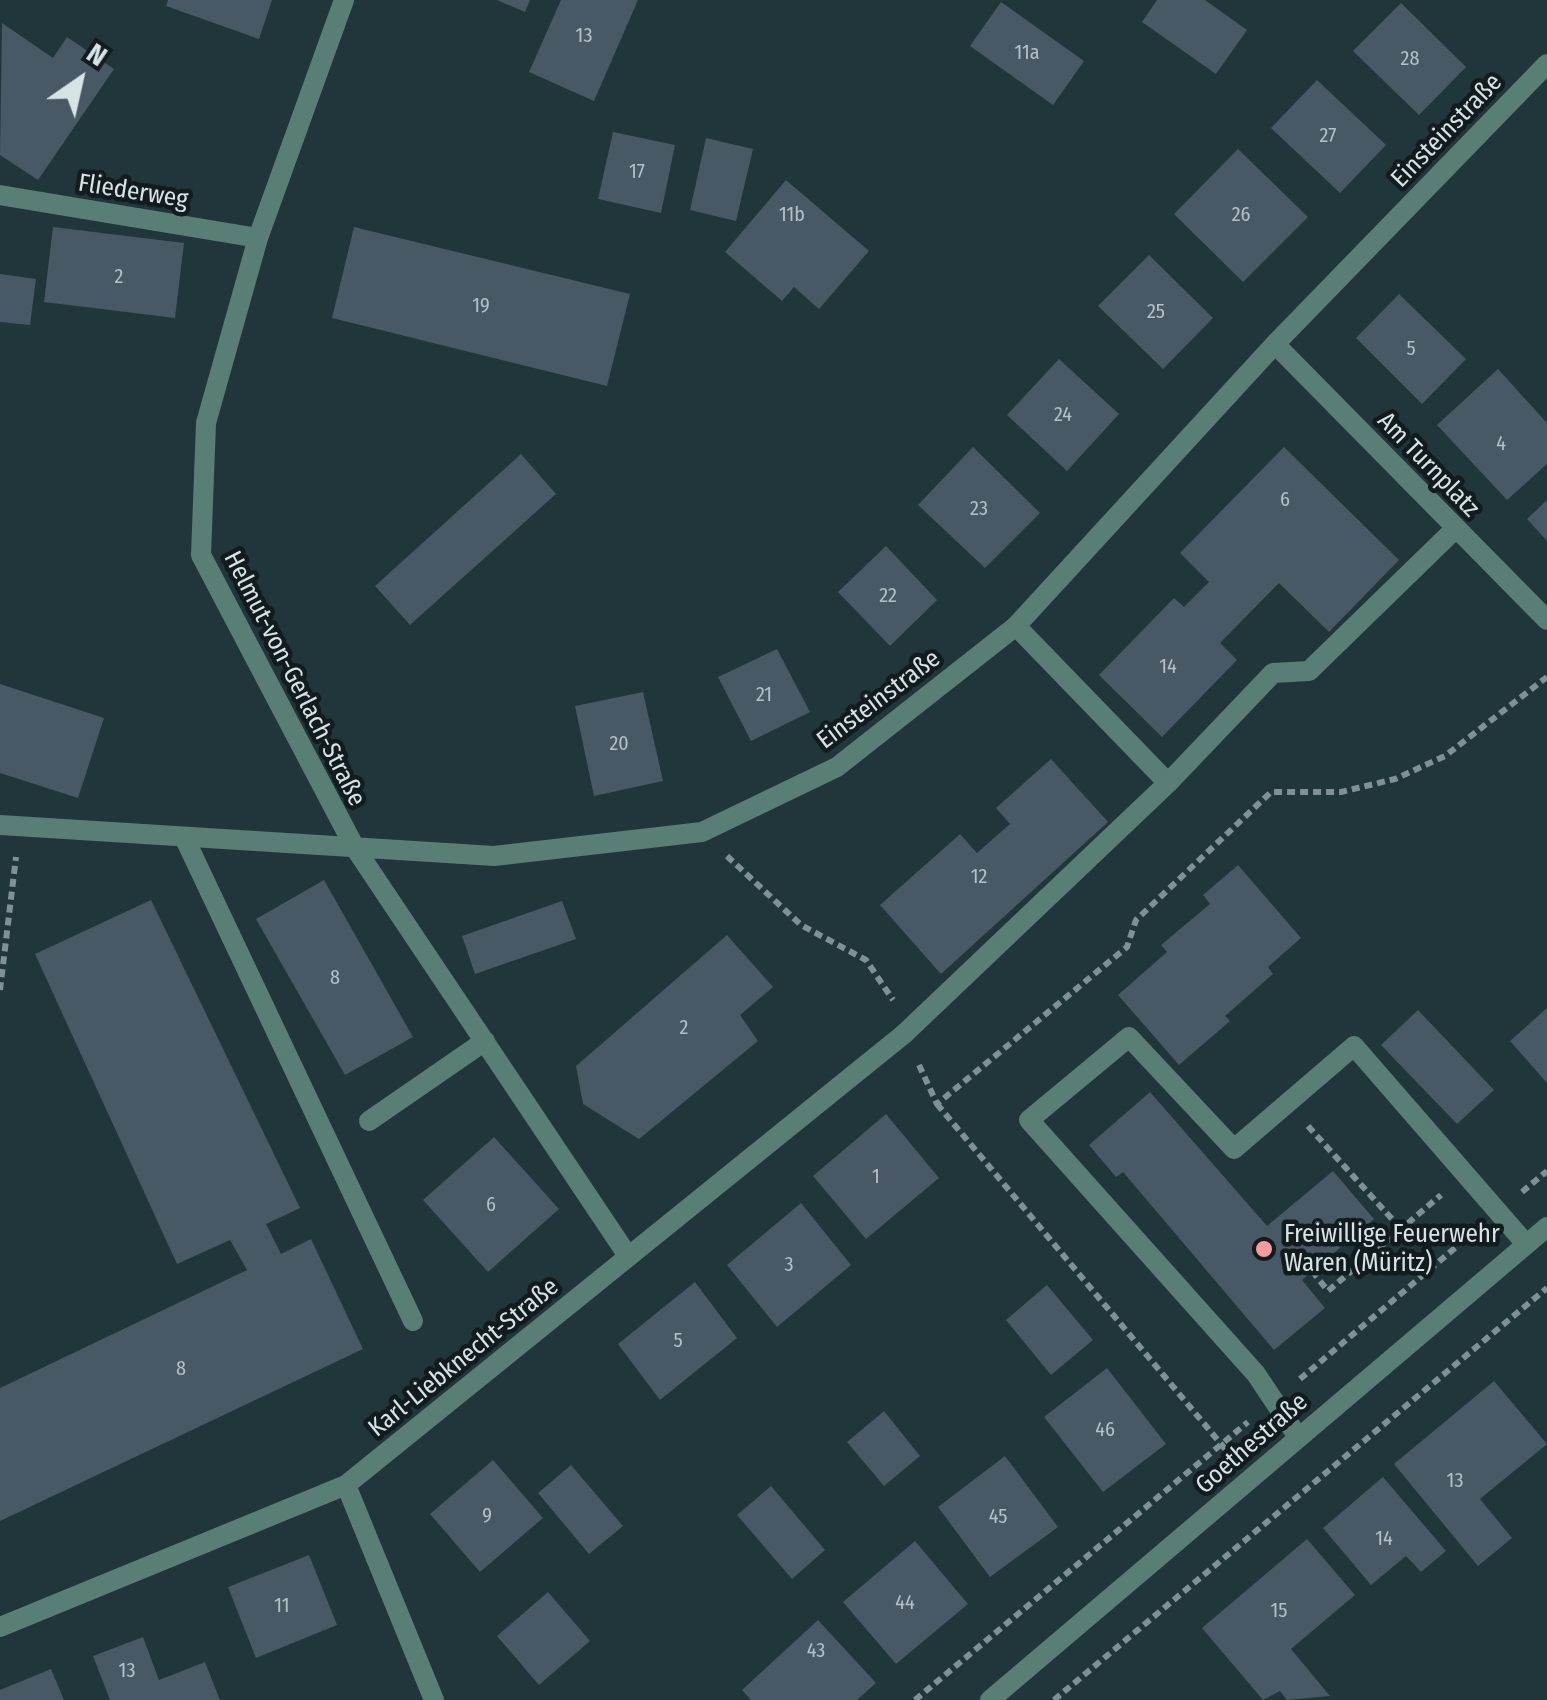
<!DOCTYPE html>
<meta charset="utf-8">
<style>
body{margin:0}
#map{position:relative;width:1547px;height:1700px;overflow:hidden;background:#20363a;font-family:"Fira Sans Condensed",sans-serif}
canvas{display:block}
.north{position:absolute;left:30px;top:30px;width:100px;height:100px;-webkit-text-stroke:8px #121b1d;paint-order:stroke;rotate:34deg;font-size:28px;font-weight:700;line-height:40px;text-align:center;color:#d7e4e7}
.north::after{content:'';display:block;margin:auto;width:35px;height:45px;background:#d7e4e7;clip-path:polygon(50% 0,100% 100%,50% 72%,0 100%)}
</style>
<div id="map">
<canvas width="1547" height="1700"></canvas>
<div class="north">N</div>
</div>
<script>
const ctx = document.querySelector('canvas').getContext('2d');
ctx.lineJoin = 'round';
function fill(path, color) { ctx.fillStyle = color; ctx.fill(path, 'evenodd'); }
const poly = rows => new Path2D(rows.map(r => 'M' + r).join(''));
function stroke(path, color, width, dash) { ctx.strokeStyle = color; ctx.lineWidth = width; ctx.lineCap = dash ? 'butt' : 'round'; ctx.setLineDash(dash || []); ctx.stroke(path); }
function drawText(font, color, halo, rows, align = 'center') {
  ctx.font = font + ' "Fira Sans Condensed",sans-serif'; ctx.lineWidth = 9; ctx.setLineDash([]); ctx.textBaseline = 'middle'; ctx.strokeStyle = halo; ctx.fillStyle = color; for (const [text, x, y, turn = 0] of rows) {
    ctx.save(); ctx.translate(x, y); ctx.rotate((+turn || 0) * Math.PI / 180); ctx.textAlign = isNaN(turn) ? turn : align; if (halo) ctx.strokeText(text, 0, 0); ctx.fillText(text, 0, 0); ctx.restore();
  }
}
const building = poly([
 [168,0,272,0,259,39,166,6],
 [497,0,530,0,525,12],
 [561,0,638,0,594,101,529,72],
 [1157,0,1205,0,1247,30,1216,74,1142,22],
 [1001,2,1084,61,1053,105,970,46],
 [1401,3,1466,67,1419,115,1353,51],
 [2,23,53,58,67,37,114,69,38,180,0,155],
 [1317,80,1386,145,1340,193,1271,128],
 [613,132,675,145,661,213,598,199],
 [706,138,753,149,736,221,690,210],
 [1238,149,1308,217,1243,282,1174,214],
 [786,180,869,251,819,309,794,287,782,301,725,252],
 [53,227,184,243,175,318,44,302],
 [354,227,630,294,607,386,332,318],
 [1149,255,1213,318,1163,369,1098,306],
 [0,274,36,279,30,325,0,322],
 [1399,294,1466,359,1422,404,1356,338],
 [1059,359,1119,414,1067,471,1007,415],
 [1498,369,1547,423,1547,464,1507,500,1437,425],
 [973,447,1040,513,985,568,918,505],
 [1284,447,1399,560,1329,632,1279,583,1220,643,1237,660,1162,737,1099,675,1174,598,1184,607,1209,582,1180,553],
 [521,454,556,494,410,625,375,586],
 [1547,500,1547,541,1527,519],
 [886,546,937,600,890,646,838,592],
 [777,649,810,712,751,741,718,677],
 [0,684,104,718,78,798,0,773],
 [643,692,663,781,594,796,575,706],
 [1051,759,1108,822,941,974,880,905,960,834,977,853,1010,824,996,808],
 [1238,865,1301,938,1268,967,1273,974,1225,1016,1230,1021,1179,1065,1118,995,1167,952,1161,945,1210,904,1203,895],
 [324,880,413,1037,345,1075,256,919],
 [151,900,300,1208,266,1224,281,1254,311,1239,363,1349,0,1521,0,1388,247,1270,230,1240,177,1264,35,954],
 [562,901,576,939,475,974,462,936],
 [727,935,773,987,740,1015,758,1041,639,1139,583,1104,576,1066],
 [1547,1008,1547,1083,1510,1041],
 [1418,1010,1494,1090,1457,1124,1381,1045],
 [1150,1092,1267,1226,1333,1171,1374,1219,1302,1280,1325,1308,1274,1350,1123,1172,1116,1177,1089,1145],
 [886,1114,939,1178,866,1239,813,1176],
 [494,1137,559,1209,488,1272,423,1200],
 [801,1203,851,1265,777,1327,727,1265],
 [695,1282,737,1338,660,1400,618,1344],
 [1047,1285,1093,1340,1051,1375,1006,1320],
 [1107,1368,1166,1444,1103,1492,1044,1417],
 [1494,1381,1547,1444,1480,1499,1512,1538,1478,1566,1394,1464],
 [884,1411,920,1456,884,1486,847,1442],
 [1005,1456,1058,1527,990,1577,938,1507],
 [493,1460,543,1518,480,1572,430,1514],
 [571,1465,623,1526,589,1554,538,1493],
 [1383,1477,1446,1551,1421,1572,1406,1556,1371,1585,1323,1528],
 [771,1486,825,1550,792,1579,737,1515],
 [1307,1539,1355,1595,1291,1649,1330,1696,1287,1700,1280,1691,1263,1700,1202,1628],
 [915,1541,968,1604,896,1664,843,1602],
 [309,1555,337,1625,256,1658,228,1587],
 [548,1592,590,1641,539,1685,497,1636],
 [818,1620,876,1683,857,1700,751,1700,742,1690],
 [143,1637,159,1680,205,1662,220,1700,110,1700,93,1656],
 [51,1669,64,1700,0,1700,0,1690]
]);
const path = poly([
 [727,856,801,925,866,960,893,1000],
 [0,990,16,857],
 [919,1065,937,1104,1127,947,1136,920,1271,792,1341,792,1395,779,1445,756,1547,677],
 [937,1104,1231,1456],
 [1308,1126,1401,1229],
 [1522,1192,1547,1171],
 [1312,1271,1328,1291,1441,1195],
 [1300,1379,1474,1232],
 [915,1700,1248,1422],
 [1054,1700,1547,1288]
]);
const service = poly([
 [1016,626,1168,783,1273,673,1309,671,1455,529],
 [184,837,413,1321],
 [904,1034,1168,783],
 [369,1121,485,1041],
 [1298,1437,1256,1374,1029,1120,1129,1037,1234,1149,1354,1046,1526,1244]
]);
const minor = poly([
 [344,0,258,238,206,423,201,555,355,848,628,1256],
 [0,195,258,238],
 [1275,344,1547,620],
 [0,825,494,856,702,832,837,767,1016,626,1275,344,1547,64],
 [346,1485,434,1700],
 [0,1627,346,1485,904,1034],
 [990,1700,1547,1227]
]);
const markers = [
 [1264,1249,10,"#f49b9f"]
];
const numberNames = [
 ["13",584,36],
 ["11a",1027,53],
 ["28",1410,59],
 ["27",1328,136],
 ["17",637,172],
 ["11b",792,215],
 ["26",1241,215],
 ["2",119,277],
 ["19",481,306],
 ["25",1156,312],
 ["5",1411,349],
 ["24",1063,415],
 ["4",1501,444],
 ["6",1285,500],
 ["23",979,509],
 ["22",888,596],
 ["14",1168,667],
 ["21",764,695],
 ["20",619,744],
 ["12",979,877],
 ["8",335,978],
 ["2",684,1028],
 ["1",876,1177],
 ["6",491,1205],
 ["3",789,1265],
 ["5",678,1341],
 ["8",181,1369],
 ["46",1105,1430],
 ["13",1455,1481],
 ["9",487,1516],
 ["45",998,1517],
 ["14",1384,1539],
 ["44",905,1603],
 ["11",282,1606],
 ["15",1279,1611],
 ["43",816,1651],
 ["13",127,1671]
];
const streetNames = [
 ["Einsteinstraße",1447,131,-46],
 ["Fliederweg",133,192,9],
 ["Am Turnplatz",1428,465,46],
 ["Helmut-von-Gerlach-Straße",294,679,63],
 ["Einsteinstraße",879,700,-37],
 ["Karl-Liebknecht-Straße",464,1358,-39],
 ["Goethestraße",1252,1444,-41]
];
const poiNames = [
 ["Freiwillige Feuerwehr",1284,1235],
 ["Waren (Müritz)",1284,1264]
];
fill(building, '#485865');
stroke(path, '#7f9194', 6, [8, 5]);
stroke(service, '#597e75', 20);
stroke(minor, '#597e75', 20);
for (const [x, y, r, color] of markers) { const dot = new Path2D(); dot.arc(x, y, r, 0, 2 * Math.PI); ctx.fillStyle = color; ctx.fill(dot); stroke(dot, '#121b1d', 4); }
drawText('20px', '#b3c1c6', null, numberNames);
drawText('25px', '#d7e4e7', '#121b1d', streetNames);
drawText('25px', '#d7e4e7', '#121b1d', poiNames, 'left');
</script>
